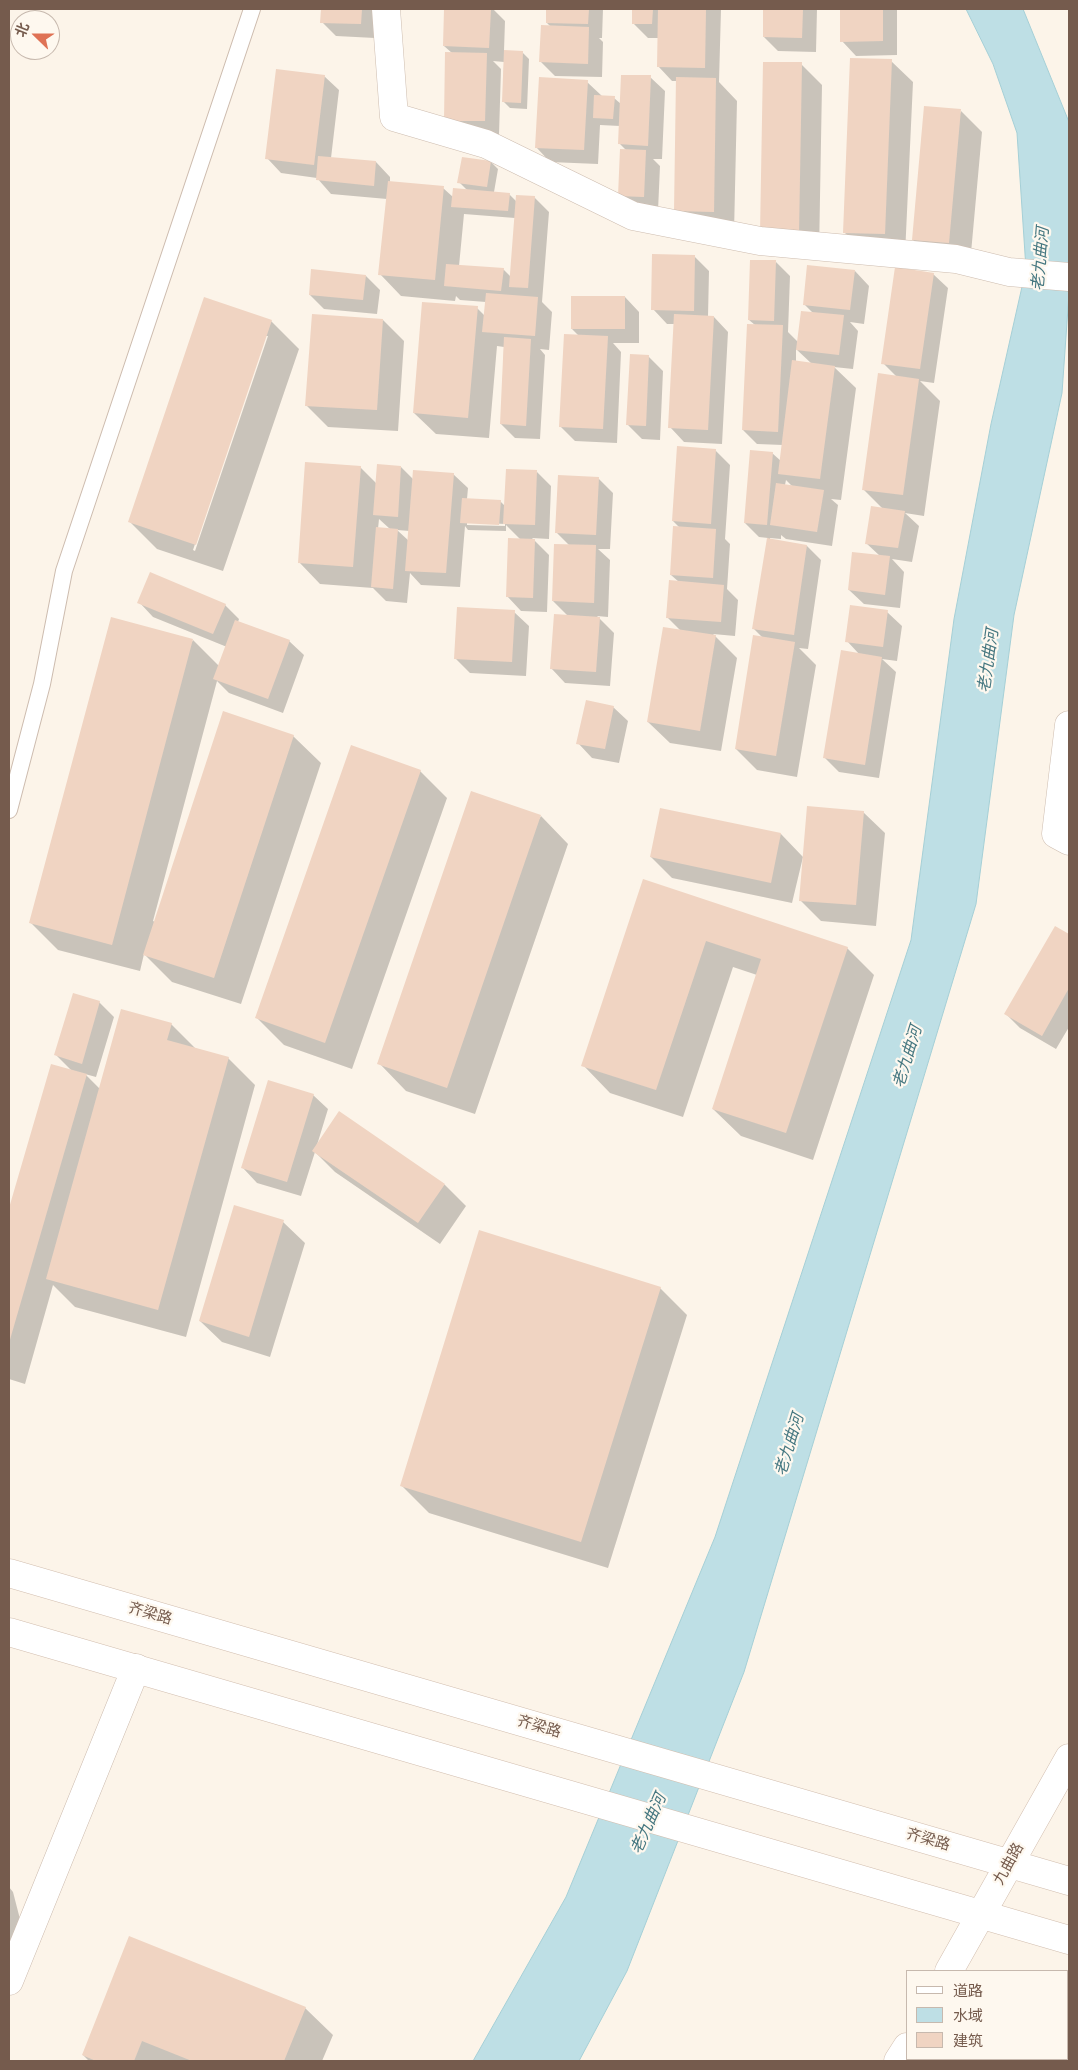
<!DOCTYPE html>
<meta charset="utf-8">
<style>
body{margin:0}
#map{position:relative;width:1078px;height:2070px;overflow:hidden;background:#fcf4e9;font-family:"Archivo Narrow","Noto Sans SC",sans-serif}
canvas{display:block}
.frame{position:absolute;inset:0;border:10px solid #755b4d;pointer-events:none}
.legend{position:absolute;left:906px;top:1970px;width:162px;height:90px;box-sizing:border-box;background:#fef8ef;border:1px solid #c7b9ae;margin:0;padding:6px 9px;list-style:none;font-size:15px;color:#755b4d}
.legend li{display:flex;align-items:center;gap:10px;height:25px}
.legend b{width:25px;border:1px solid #c7b9ae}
.north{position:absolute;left:10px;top:10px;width:50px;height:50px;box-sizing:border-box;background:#fef8ef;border:1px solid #c7b9ae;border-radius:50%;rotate:292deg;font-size:14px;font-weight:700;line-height:20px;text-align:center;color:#755b4d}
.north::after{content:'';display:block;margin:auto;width:18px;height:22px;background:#df7255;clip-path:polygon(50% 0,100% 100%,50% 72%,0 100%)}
</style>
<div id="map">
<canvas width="1078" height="2070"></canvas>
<div class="frame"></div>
<ul class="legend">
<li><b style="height:6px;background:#fff"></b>道路</li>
<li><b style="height:14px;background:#bedfe5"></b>水域</li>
<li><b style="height:14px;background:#f0d4c2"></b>建筑</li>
</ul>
<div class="north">北</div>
</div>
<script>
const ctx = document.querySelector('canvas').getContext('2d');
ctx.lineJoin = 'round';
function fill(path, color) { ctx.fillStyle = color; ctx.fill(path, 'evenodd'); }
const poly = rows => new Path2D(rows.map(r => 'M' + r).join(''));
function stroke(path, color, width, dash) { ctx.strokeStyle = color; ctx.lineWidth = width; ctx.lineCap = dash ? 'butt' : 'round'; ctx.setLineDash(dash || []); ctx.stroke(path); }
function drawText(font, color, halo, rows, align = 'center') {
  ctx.font = font + ' "Archivo Narrow","Noto Sans SC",sans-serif'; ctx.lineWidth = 4.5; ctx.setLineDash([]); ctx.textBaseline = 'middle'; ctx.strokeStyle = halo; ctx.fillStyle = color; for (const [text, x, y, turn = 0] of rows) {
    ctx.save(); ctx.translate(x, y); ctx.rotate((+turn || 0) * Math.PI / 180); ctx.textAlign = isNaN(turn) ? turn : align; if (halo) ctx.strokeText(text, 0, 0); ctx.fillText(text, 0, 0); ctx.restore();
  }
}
const water = poly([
 [966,9,1023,9,1069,122,1069,294,1062,393,1014,615,976,904,744,1672,627,1971,579,2061,473,2061,566,1897,715,1537,911,940,954,619,991,424,1026,269,1017,133,993,64,966,9]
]);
const shadow = poly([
 [322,9,376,9,375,38,336,36,322,22],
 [445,9,493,9,505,21,504,51,522,52,529,59,527,109,510,108,503,101,504,62,493,61,501,69,499,135,445,120,452,53,444,46],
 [548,9,603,9,602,38,599,38,603,42,602,77,555,76,541,62,551,27,547,23],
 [634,9,721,9,719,82,737,101,734,233,675,211,678,81,672,81,658,66,659,38,648,38,633,23],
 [765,9,817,9,816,52,778,51,764,37],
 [842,9,897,9,897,55,856,56,842,41],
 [891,61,913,82,905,255,866,254,844,232],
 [801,64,822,85,819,254,782,254],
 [324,76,339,90,331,158,376,162,390,177,390,182,443,188,453,197,467,190,459,182,491,162,498,169,494,192,509,194,516,201,534,197,549,212,542,302,552,312,549,350,540,349,545,355,540,439,515,438,501,424,504,347,497,346,489,438,436,434,414,413,477,308,485,316,486,302,460,300,456,296,455,301,401,296,380,274,387,199,331,194,317,178,281,173,267,158],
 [464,214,515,218,511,277,503,269,459,266],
 [650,77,665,91,662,159,653,159,660,166,658,211,619,195,626,150,620,144,620,126,600,125,598,164,550,162,536,147,587,82,602,96,614,98,621,104],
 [961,111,982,132,970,264,934,261,913,240],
 [694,256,709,271,708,317,714,317,728,332,722,444,684,442,670,427,675,324,667,324,653,309],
 [776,262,790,276,788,332,798,342,813,313,804,304,855,271,869,286,864,324,850,322,858,331,853,369,834,367,856,388,841,500,831,499,838,505,832,546,786,539,781,535,781,539,770,538,770,540,807,546,821,560,808,649,799,648,816,665,797,777,757,770,736,749,763,638,754,629,768,538,759,537,745,523,772,453,781,461,783,445,757,444,743,430,755,325,749,320],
 [796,349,812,364,796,362],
 [786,480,792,486,785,485],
 [933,274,948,288,934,383,920,381,940,401,924,516,905,513,919,526,912,562,892,559,904,572,900,608,864,604,849,590,880,556,866,543,883,509,863,489,897,377,883,363],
 [366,276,380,290,377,314,324,309,310,295],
 [625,297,639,312,639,343,613,343,621,352,617,443,575,441,560,426,579,336,572,329],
 [383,320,404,341,398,431,328,427,306,405],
 [271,321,299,349,223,571,157,549,129,521],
 [265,336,268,336,195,551,193,550],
 [648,356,663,371,660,440,642,439,628,425],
 [715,450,730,465,725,539,730,544,727,589,738,600,735,636,713,634,737,658,721,751,670,743,648,722,681,631,667,617,679,582,671,575,680,528,673,521],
 [360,467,377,484,401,467,414,480,453,474,468,488,467,499,500,501,505,506,537,472,551,486,549,539,532,538,549,555,547,612,521,611,507,596,521,540,506,525,506,531,468,530,465,526,460,587,421,585,410,573,407,603,386,601,373,588,320,584,299,562],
 [379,519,390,529,378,529],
 [467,522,505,524,505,526,467,525],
 [397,530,410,531,409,541],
 [598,478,613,493,610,549,598,549,610,560,608,617,597,616,614,633,610,686,565,683,551,668,568,616,553,601,569,545,557,533],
 [139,602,225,605,239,619,238,622,289,641,304,655,283,713,229,693,217,681,153,921,155,922,293,736,321,763,241,1004,172,982,144,954,140,971,58,950,30,922,193,640,219,666,227,647,153,617],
 [514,612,529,626,526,676,470,673,456,659],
 [887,612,902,626,897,661,882,659,896,672,879,778,839,772,825,758,859,654,847,641],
 [613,707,628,721,619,763,592,758,578,743],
 [420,771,447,798,352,1069,284,1045,257,1018],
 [661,809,781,834,803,857,792,903,672,878,651,857],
 [863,812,885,833,876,926,821,921,800,900],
 [541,816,568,844,475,1114,406,1091,379,1063],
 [644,881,847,948,874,975,813,1160,741,1136,713,1109,757,975,733,967,683,1117,610,1093,583,1065],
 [1056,927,1069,936,1069,1027,1056,1049,1020,1028,1006,1014],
 [99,1002,114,1017,96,1077,85,1074,100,1089,171,1024,196,1049,228,1058,255,1085,186,1337,75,1307,53,1285,25,1384,9,1379,9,1213,52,1066,72,1071,56,1055],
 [313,1095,328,1109,317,1145,339,1113,445,1185,466,1206,440,1244,335,1172,315,1152,301,1196,257,1183,243,1168],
 [283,1222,305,1243,270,1357,222,1342,200,1321],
 [660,1288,687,1315,608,1568,429,1513,401,1485],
 [9,1887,13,1892,21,1923,9,1953],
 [130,1938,305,2008,333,2035,322,2061,89,2061,83,2055]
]);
const building = poly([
 [321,9,362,9,361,24,320,23],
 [444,9,491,9,489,48,443,46],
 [546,9,589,9,588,24,546,23],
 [632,9,653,9,652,24,632,24],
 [658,9,706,9,705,68,657,67],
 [763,9,803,9,802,38,763,37],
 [840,9,883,9,883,41,840,42],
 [541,25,589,27,588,64,539,62],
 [504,50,523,51,521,103,502,102],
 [445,52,487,53,485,121,444,121],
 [850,58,892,59,885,234,843,233],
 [763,62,802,62,799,233,760,233],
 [276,69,325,75,314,165,265,159],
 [621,75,651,75,648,146,618,144],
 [539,77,588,80,584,150,535,148],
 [676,77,716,78,714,212,674,211],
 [594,95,615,96,613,119,593,118],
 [924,106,961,109,949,243,912,240],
 [620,149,646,150,644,197,618,196],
 [318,156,376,161,374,186,316,180],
 [462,157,491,161,487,187,457,183],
 [388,181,444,186,435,280,378,275],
 [453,188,510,193,508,211,451,207],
 [516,195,535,196,528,288,509,287],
 [652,254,695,255,694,311,651,310],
 [750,260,776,260,774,321,748,320],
 [446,264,504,268,501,291,444,286],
 [807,265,855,270,850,310,803,305],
 [895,267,934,273,920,369,881,364],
 [311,269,366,275,363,300,309,295],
 [486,293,538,297,535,336,482,332],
 [571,296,625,296,625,329,571,329],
 [204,297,272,320,196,545,128,522],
 [422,302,478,306,468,418,413,413],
 [801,311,844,315,839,355,796,350],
 [312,314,383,319,377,410,305,406],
 [674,314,714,316,708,430,668,428],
 [747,324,783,325,778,432,742,430],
 [564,334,608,336,603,429,559,427],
 [504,337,531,339,526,426,500,424],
 [630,354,649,355,646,426,626,425],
 [792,360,835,366,820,479,778,474],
 [878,373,919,379,903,495,862,490],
 [677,446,716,449,711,524,672,521],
 [750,450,773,452,767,525,744,523],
 [305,462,361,466,353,567,298,563],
 [377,464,401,466,398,517,373,515],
 [506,469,537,470,535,525,503,524],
 [413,470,454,473,446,573,405,571],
 [558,475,599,477,596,535,555,533],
 [776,483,824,490,817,532,770,525],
 [462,498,501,500,499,525,460,523],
 [871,506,905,511,898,548,865,544],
 [673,526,716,529,713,578,670,575],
 [376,527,398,529,393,589,371,587],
 [508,538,535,539,533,598,506,597],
 [767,538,807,545,794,635,752,629],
 [554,544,596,545,594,603,552,601],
 [852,552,890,556,885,595,848,590],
 [150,572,226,604,213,634,137,603],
 [669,580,724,585,721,622,666,618],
 [850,605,888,610,883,647,845,642],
 [457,607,515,610,512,662,454,659],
 [554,614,600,617,596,672,550,669],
 [111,617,193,639,112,945,29,923],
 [235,620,290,640,268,699,213,679],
 [663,627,716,635,700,731,647,722],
 [753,635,795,642,776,756,735,749],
 [841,650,882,657,865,765,823,758],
 [586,700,614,706,605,749,576,744],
 [223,711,294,735,214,978,143,955],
 [351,745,421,770,325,1043,255,1018],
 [471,791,541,815,447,1088,377,1064],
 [807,806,864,811,856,905,799,901],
 [660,808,781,833,771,883,650,857],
 [643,879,848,947,786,1133,712,1109,761,959,706,941,656,1090,581,1066],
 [1055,926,1069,934,1069,988,1042,1036,1004,1014],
 [73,993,100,1001,82,1064,54,1055],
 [121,1009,172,1023,167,1040,229,1057,158,1310,46,1279],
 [51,1064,87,1074,9,1343,9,1208],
 [268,1080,314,1094,287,1182,241,1168],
 [339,1111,445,1184,418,1223,312,1151],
 [234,1205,284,1220,249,1337,199,1321],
 [479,1230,661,1287,581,1542,400,1486],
 [129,1936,306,2007,284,2061,192,2061,142,2041,134,2061,96,2061,82,2055]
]);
const lane = poly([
 [9,810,42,684,64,571,252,9]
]);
const street = poly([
 [386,9,394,117,486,144,633,216,760,241,956,259,1009,272,1069,277],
 [1069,725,1056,834,1069,841],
 [9,1981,136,1668]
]);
const secondary = poly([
 [9,1573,1069,1881],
 [9,1632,1069,1940],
 [949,1971,1069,1758],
 [898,2061,907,2047]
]);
const streetNames = [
 ["齐梁路",150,1614,16],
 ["齐梁路",539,1727,16],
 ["齐梁路",928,1840,16],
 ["九曲路",1009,1864,-61]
];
const waterNames = [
 ["老九曲河",1041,259,-85],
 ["老九曲河",989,661,-82],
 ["老九曲河",908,1057,-73],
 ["老九曲河",790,1445,-73],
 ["老九曲河",649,1824,-66]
];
fill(water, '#bedfe5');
stroke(water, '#a5cfd6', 1);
fill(shadow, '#0003');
fill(building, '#f0d4c2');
stroke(lane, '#cdbcaf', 18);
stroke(street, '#cdbcaf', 29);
stroke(secondary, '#d2beaf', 29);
stroke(lane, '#fff', 16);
stroke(street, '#fff', 28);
stroke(secondary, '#fff', 28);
drawText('15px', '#755b4d', '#fef8ef', streetNames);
drawText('italic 16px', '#457780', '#fef8ef', waterNames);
</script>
